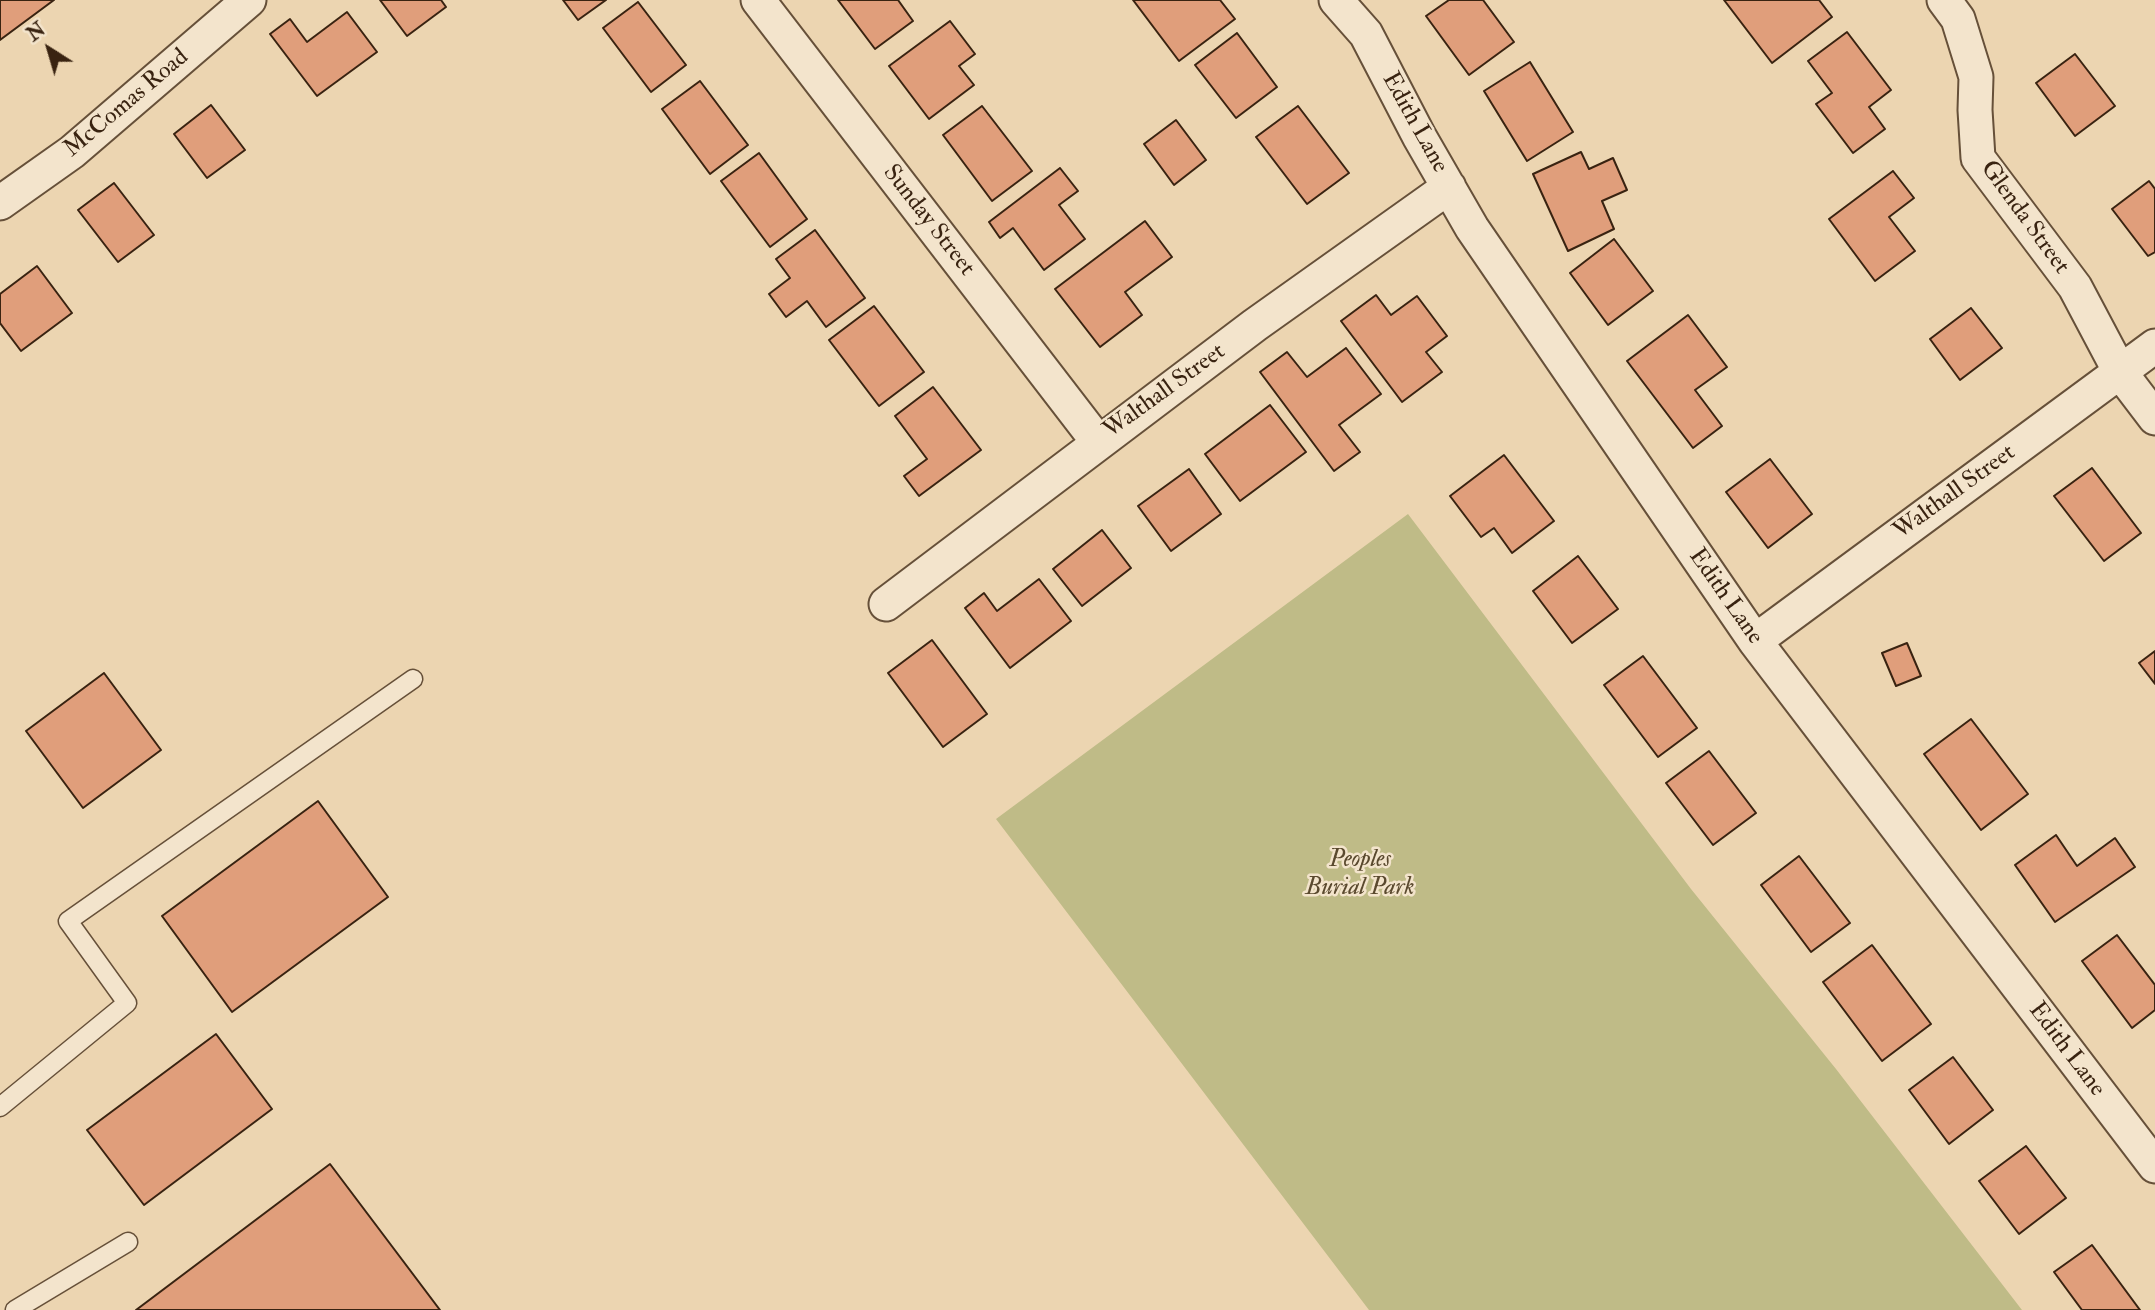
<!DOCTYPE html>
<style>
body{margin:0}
#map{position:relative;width:2155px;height:1310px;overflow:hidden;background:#ecd5b1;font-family:"IM FELL Double Pica",serif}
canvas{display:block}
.north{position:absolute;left:14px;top:14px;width:70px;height:70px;-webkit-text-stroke:5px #f3e4cc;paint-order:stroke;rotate:323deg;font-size:19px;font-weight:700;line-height:28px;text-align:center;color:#392311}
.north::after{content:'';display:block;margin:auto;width:24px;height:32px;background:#392311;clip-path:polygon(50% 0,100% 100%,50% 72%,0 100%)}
</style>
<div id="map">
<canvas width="2155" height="1310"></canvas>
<div class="north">N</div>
</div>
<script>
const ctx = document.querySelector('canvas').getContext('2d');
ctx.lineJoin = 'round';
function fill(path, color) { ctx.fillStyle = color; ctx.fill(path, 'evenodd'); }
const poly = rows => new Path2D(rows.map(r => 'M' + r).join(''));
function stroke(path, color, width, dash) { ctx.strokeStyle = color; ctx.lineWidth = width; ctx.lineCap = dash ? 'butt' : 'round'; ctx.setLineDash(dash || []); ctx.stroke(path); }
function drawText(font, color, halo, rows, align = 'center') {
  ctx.font = font + ' "IM FELL Double Pica",serif'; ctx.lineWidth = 5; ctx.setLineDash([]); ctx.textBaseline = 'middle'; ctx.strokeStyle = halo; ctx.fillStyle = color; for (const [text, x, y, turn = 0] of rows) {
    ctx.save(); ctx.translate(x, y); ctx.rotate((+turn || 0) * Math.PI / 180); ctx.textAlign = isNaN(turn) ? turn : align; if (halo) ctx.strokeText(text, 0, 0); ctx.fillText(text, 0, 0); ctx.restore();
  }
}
const green = poly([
 [1408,514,1691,889,1836,1069,2022,1310,1369,1310,996,819]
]);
const building = poly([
 [0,0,54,0,0,40,0,0],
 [380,0,441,0,446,7,407,36,380,0],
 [563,0,606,0,578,20,563,0],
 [838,0,898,0,913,21,875,49,838,0],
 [1133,0,1220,0,1235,19,1179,61,1133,0],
 [1449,0,1483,0,1514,42,1469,75,1426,16,1449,0],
 [1724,0,1819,0,1832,17,1772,63,1724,0],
 [638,2,686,65,651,92,603,28,638,2],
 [347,12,377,52,317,96,270,34,290,19,307,42,347,12],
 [950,21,975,54,959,66,974,85,929,119,889,66,950,21],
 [1847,32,1891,90,1869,107,1885,129,1853,153,1816,104,1832,93,1808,61,1847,32],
 [1237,33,1277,87,1236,118,1195,65,1237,33],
 [2075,54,2115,106,2075,136,2036,83,2075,54],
 [1530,62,1573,132,1527,161,1484,91,1530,62],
 [700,81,748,145,710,174,662,109,700,81],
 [211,105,245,150,207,178,174,134,211,105],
 [982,106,1032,171,992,201,943,135,982,106],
 [1298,106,1349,173,1307,204,1256,137,1298,106],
 [1176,120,1206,160,1174,185,1144,144,1176,120],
 [1581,152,1589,169,1613,158,1627,190,1602,201,1614,229,1568,251,1533,174,1581,152],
 [759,153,807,219,770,247,721,181,759,153],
 [1060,168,1078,191,1059,205,1085,239,1044,270,1013,228,1000,238,989,222,1060,168],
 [1893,171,1914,198,1889,217,1915,251,1875,281,1829,219,1893,171],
 [2149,181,2155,189,2155,252,2148,256,2112,209,2149,181],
 [114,183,154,235,118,262,78,210,114,183],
 [1145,221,1172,257,1125,292,1142,315,1100,347,1055,289,1145,221],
 [815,230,865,298,826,327,807,301,786,317,769,294,790,278,776,259,815,230],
 [1614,239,1653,291,1608,325,1570,273,1614,239],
 [37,266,72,313,21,351,0,323,0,294,37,266],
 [1376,295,1391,315,1417,296,1447,336,1426,352,1442,372,1402,402,1341,321,1376,295],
 [874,306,924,372,879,406,829,340,874,306],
 [1971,308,2002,348,1960,380,1930,339,1971,308],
 [1688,315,1727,367,1695,390,1722,426,1693,448,1627,361,1688,315],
 [1346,348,1381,394,1339,425,1360,452,1334,471,1260,372,1287,352,1307,377,1346,348],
 [933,387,981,450,919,496,904,476,927,459,895,416,933,387],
 [1270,405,1306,452,1240,501,1205,454,1270,405],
 [1504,455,1554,521,1512,553,1494,528,1481,537,1450,496,1504,455],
 [1770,459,1812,514,1768,548,1726,492,1770,459],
 [2092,468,2141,533,2104,561,2054,496,2092,468],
 [1189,469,1221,514,1171,551,1138,506,1189,469],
 [1102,530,1131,568,1082,606,1053,569,1102,530],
 [1578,556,1618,609,1572,643,1533,591,1578,556],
 [1039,579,1071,621,1010,668,965,608,984,593,997,611,1039,579],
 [932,640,987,714,943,747,888,673,932,640],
 [1907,643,1921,676,1896,686,1882,653,1907,643],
 [2155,651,2155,684,2139,663,2155,651],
 [1643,656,1697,728,1658,757,1604,685,1643,656],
 [104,673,161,750,83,808,26,731,104,673],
 [1971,719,2028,794,1981,830,1924,754,1971,719],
 [1709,751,1756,813,1713,845,1666,783,1709,751],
 [318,801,388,897,232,1012,162,916,318,801],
 [2056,835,2077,866,2115,838,2135,867,2055,922,2015,865,2056,835],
 [1799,856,1850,923,1811,952,1761,885,1799,856],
 [2117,935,2155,985,2155,1010,2132,1028,2082,961,2117,935],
 [1872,945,1931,1024,1882,1061,1823,982,1872,945],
 [216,1034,272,1109,144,1205,87,1130,216,1034],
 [1953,1057,1993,1110,1949,1144,1909,1090,1953,1057],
 [2026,1146,2066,1198,2019,1234,1979,1181,2026,1146],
 [330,1164,440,1310,136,1310,330,1164],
 [2092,1245,2140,1310,2082,1310,2054,1272,2092,1245]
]);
const service = poly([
 [0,1107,127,1003,68,921,413,679],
 [15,1310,128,1242]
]);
const minor = poly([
 [758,0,1098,442],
 [1336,0,1366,34,1419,136,1472,228,1755,641,2155,1166],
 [1944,0,1958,19,1976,77,1975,110,1978,158,2075,287,2120,372,2155,418],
 [0,203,72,152,249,0],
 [886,604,1255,325,1449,187],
 [1755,641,2155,346]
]);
const streetNames = [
 ["McComas Road",127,104,-40],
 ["Edith Lane",1414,123,61],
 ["Glenda Street",2024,218,54],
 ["Sunday Street",928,221,52],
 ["Walthall Street",1165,392,-36],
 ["Walthall Street",1955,493,-36],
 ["Edith Lane",1725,597,55],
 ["Edith Lane",2066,1050,53]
];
const parkNames = [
 ["Peoples",1360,861],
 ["Burial Park",1360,889]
];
fill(green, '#bfbb87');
fill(building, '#e09e7b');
stroke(building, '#392311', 2);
stroke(service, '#665039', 21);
stroke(minor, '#665039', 37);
stroke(service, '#f3e4cc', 18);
stroke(minor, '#f3e4cc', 33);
drawText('24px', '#392311', '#f3e4cc', streetNames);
drawText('italic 24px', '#5a492e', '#f3e4cc', parkNames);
</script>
